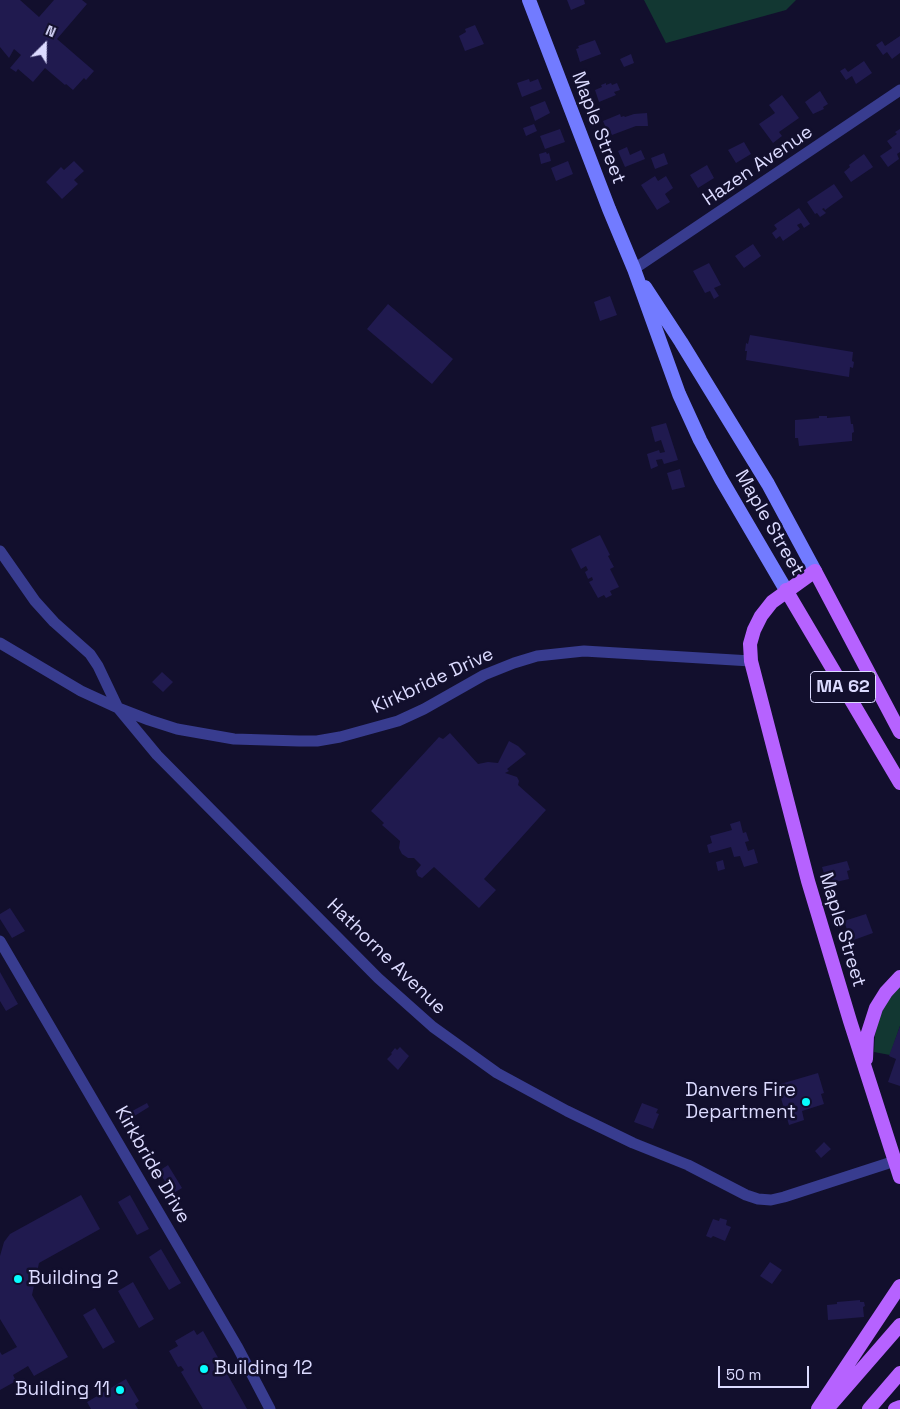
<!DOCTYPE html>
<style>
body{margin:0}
#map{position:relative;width:900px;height:1409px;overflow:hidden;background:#120f2d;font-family:"Space Grotesk",sans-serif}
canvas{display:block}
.north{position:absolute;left:20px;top:20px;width:50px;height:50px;-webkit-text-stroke:4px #120f2d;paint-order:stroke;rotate:23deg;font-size:14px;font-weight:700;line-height:20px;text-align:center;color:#dcdbff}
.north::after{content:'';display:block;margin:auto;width:18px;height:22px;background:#dcdbff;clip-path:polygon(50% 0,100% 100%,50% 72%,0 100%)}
.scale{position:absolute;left:718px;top:1366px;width:91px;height:22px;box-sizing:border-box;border:2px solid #dcdbff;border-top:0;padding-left:6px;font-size:15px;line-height:18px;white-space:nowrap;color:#dcdbff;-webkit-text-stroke:4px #120f2d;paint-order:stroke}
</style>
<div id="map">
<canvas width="900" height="1409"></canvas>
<div class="north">N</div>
<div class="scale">50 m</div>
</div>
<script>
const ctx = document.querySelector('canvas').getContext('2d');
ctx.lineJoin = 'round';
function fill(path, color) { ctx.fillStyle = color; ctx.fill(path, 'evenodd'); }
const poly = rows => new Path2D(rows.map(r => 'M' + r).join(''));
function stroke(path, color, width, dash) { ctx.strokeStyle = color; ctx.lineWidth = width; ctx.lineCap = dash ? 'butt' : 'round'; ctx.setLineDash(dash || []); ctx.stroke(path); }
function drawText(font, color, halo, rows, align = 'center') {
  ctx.font = font + ' "Space Grotesk",sans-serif'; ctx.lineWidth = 5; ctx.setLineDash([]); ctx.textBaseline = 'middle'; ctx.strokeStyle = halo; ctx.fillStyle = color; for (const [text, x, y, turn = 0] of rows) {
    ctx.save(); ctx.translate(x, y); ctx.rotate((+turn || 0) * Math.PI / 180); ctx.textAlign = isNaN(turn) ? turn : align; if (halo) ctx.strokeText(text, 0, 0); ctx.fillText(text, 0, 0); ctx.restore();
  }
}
const green = poly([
 [644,0,796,0,786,10,666,43],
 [900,985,900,1026,890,1055,874,1052,875,1035,880,1016,886,1002]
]);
const building = poly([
 [0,0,20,0,39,17,54,0,82,0,87,4,57,39,94,71,86,80,84,78,73,90,66,84,65,85,45,68,33,82,18,69,16,72,10,68,21,55,14,49,9,58,0,47],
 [567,0,584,0,585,4,571,10],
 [475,25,484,44,465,51,459,36,466,32,465,29],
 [900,36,900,53,892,59,887,52,883,55,876,45,882,41,885,46],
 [595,40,601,54,580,62,576,49,579,48,578,46],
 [631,54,634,63,624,67,620,59],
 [864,61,872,73,856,84,852,76,846,80,840,71,845,68,848,72],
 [529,79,530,82,538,79,542,89,522,97,517,83],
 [606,83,606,85,611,83,612,85,617,83,620,90,614,92,616,95,599,102,595,90,602,87,601,85],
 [820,91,828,104,823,107,824,109,813,114,805,102],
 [782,95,799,118,779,132,782,136,773,143,759,124,775,113,769,105],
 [545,101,550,113,535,121,530,107],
 [647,113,648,126,636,126,612,135,608,127,606,128,603,121,620,114,621,117,624,116,625,117,634,114],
 [534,124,537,131,526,136,523,128],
 [560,129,565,142,545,149,540,136],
 [900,129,900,152,897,154,899,159,888,167,880,156,892,148,887,141,897,134,895,132],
 [744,142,751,154,736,163,728,150],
 [627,147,630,155,641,150,645,159,625,167,618,151],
 [546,152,547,154,549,153,551,161,541,164,539,154],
 [664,153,668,164,655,169,651,158],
 [864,154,873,167,851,182,844,172,850,167,849,165],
 [74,161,84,171,74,180,78,184,62,199,46,182,61,167,64,170],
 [568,161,573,174,556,181,551,168],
 [707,165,714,178,698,188,690,175],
 [655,176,658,181,666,176,673,188,665,194,670,202,657,210,641,185],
 [834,184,843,197,825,210,824,208,822,209,826,213,820,217,817,213,815,214,807,202],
 [799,208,810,224,804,228,801,223,797,225,800,229,783,241,780,236,776,239,772,233,777,229,774,225],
 [753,244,761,256,744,268,735,256],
 [709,263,721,285,714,288,719,296,714,299,710,291,705,293,693,271],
 [610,296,617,315,600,321,594,302],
 [388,304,453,359,432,384,367,329],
 [750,335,853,352,852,361,854,362,853,368,850,367,849,377,746,360,747,351,745,351,746,343,748,344],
 [819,416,827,416,827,418,850,416,851,424,853,424,854,432,852,433,852,441,799,446,798,438,795,438,795,420,819,418],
 [666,423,678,460,664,464,662,459,656,460,658,466,651,469,647,454,659,450,660,453,665,452,661,440,655,442,651,427],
 [680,469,685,487,672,490,667,473],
 [600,535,610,555,608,556,614,567,610,569,619,587,610,591,612,595,606,598,604,595,598,598,589,582,593,580,592,577,588,579,585,572,588,570,586,566,581,569,571,549],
 [162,672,173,682,163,692,152,682],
 [450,733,478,764,488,762,498,763,509,741,518,746,526,754,507,769,509,771,505,773,517,777,519,781,518,785,546,810,484,879,496,890,479,908,434,867,422,878,418,876,416,871,421,865,414,858,408,858,402,854,399,848,400,841,382,825,384,823,371,811,439,737,443,739],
 [740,821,743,833,746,832,749,841,745,842,748,851,754,849,758,863,744,867,740,856,734,857,731,847,709,853,707,845,712,843,710,836,732,830,730,824],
 [723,860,725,869,718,871,716,862],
 [847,861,850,870,847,871,849,879,827,884,822,867],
 [10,908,25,931,12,938,0,919,0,914],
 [866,914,873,933,851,941,844,921],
 [0,972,18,1004,6,1011,0,1001],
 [900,1026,900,1086,888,1082,896,1059,889,1056],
 [400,1047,409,1056,398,1070,387,1059,392,1054,391,1053,395,1048,397,1050],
 [818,1073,824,1093,821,1094,824,1104,802,1111,804,1120,789,1125,777,1085],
 [147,1103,149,1107,128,1120,128,1122,121,1126,117,1118,122,1115,123,1116],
 [642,1103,658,1109,656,1113,659,1114,653,1129,634,1122],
 [824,1142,831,1149,821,1158,815,1151],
 [168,1165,182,1188,172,1194,159,1171],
 [81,1195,100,1229,39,1263,32,1295,68,1357,34,1376,28,1366,13,1375,16,1381,0,1390,0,1352,2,1355,17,1347,0,1319,0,1256,4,1242,10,1234],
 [130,1195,149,1229,137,1235,118,1202],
 [720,1218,727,1220,726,1225,731,1227,725,1241,713,1236,711,1238,706,1236,713,1219,719,1221],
 [161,1249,181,1283,169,1290,149,1257],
 [770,1262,782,1270,772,1284,760,1276],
 [133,1282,154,1319,139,1328,118,1291],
 [860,1300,860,1302,864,1302,865,1306,863,1307,864,1317,828,1320,827,1305,837,1304,837,1302],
 [95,1308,115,1342,103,1349,83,1315],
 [194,1330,197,1335,203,1331,247,1409,203,1409,181,1372,184,1370,181,1366,178,1367,169,1351,178,1346,175,1341],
 [126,1379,139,1401,135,1404,138,1409,91,1409,87,1402]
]);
const minor = poly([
 [634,269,900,90],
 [0,551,35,601,54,622,90,654,98,666,118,708,157,755,378,978,433,1027,497,1073,567,1111,633,1143,688,1165,746,1195,758,1199,771,1200,784,1197,895,1161],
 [0,643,81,691,118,708,149,720,177,729,234,739,299,741,317,741,340,737,398,721,424,709,484,675,514,663,537,656,584,651,751,661],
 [0,941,238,1348,270,1409]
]);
const secondary = poly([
 [529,0,609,209,634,269,679,394,700,440,721,479,786,590],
 [645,287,681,342,768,484,815,571]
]);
const primary = poly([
 [786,590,900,783],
 [900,732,815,571,772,602,761,616,754,630,750,644,751,661,808,881,850,1021,900,1177],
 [866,1059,867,1036,876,1008,886,992,900,977],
 [818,1409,900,1286],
 [827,1409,900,1325],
 [869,1409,900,1373],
 [895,1409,900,1407]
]);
const markers = [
 [806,1102,5,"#07fdff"],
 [18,1279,5,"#07fdff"],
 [204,1369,5,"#07fdff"],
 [120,1390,5,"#07fdff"]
];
const shields = [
 [843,687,65]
];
const shieldNames = [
 ["MA 62",843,687]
];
const streetNames = [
 ["Maple Street",598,128,69],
 ["Hazen Avenue",758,166,-34],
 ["Maple Street",769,523,60],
 ["Kirkbride Drive",433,681,-25],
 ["Maple Street",842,930,73],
 ["Hathorne Avenue",386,957,44],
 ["Kirkbride Drive",152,1165,60]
];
const poiNames = [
 ["Danvers Fire",796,1091],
 ["Department",796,1113],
 ["Building 2",28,1279,"left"],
 ["Building 12",214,1369,"left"],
 ["Building 11",110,1390]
];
fill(green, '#123732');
fill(building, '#201a4f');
stroke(minor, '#383c8f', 11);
stroke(secondary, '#727bff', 14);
stroke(primary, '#b662ff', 14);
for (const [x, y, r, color] of markers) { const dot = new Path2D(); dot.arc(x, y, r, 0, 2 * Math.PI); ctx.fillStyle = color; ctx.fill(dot); stroke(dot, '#120f2d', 2); }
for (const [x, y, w] of shields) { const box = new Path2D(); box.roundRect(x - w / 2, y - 15.5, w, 31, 4); ctx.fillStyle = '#120f2d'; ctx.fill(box); stroke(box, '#dcdbff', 1); }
drawText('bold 18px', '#dcdbff', null, shieldNames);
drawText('19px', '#dcdbff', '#120f2d', streetNames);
drawText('19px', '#dcdbff', '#120f2d', poiNames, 'right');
</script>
